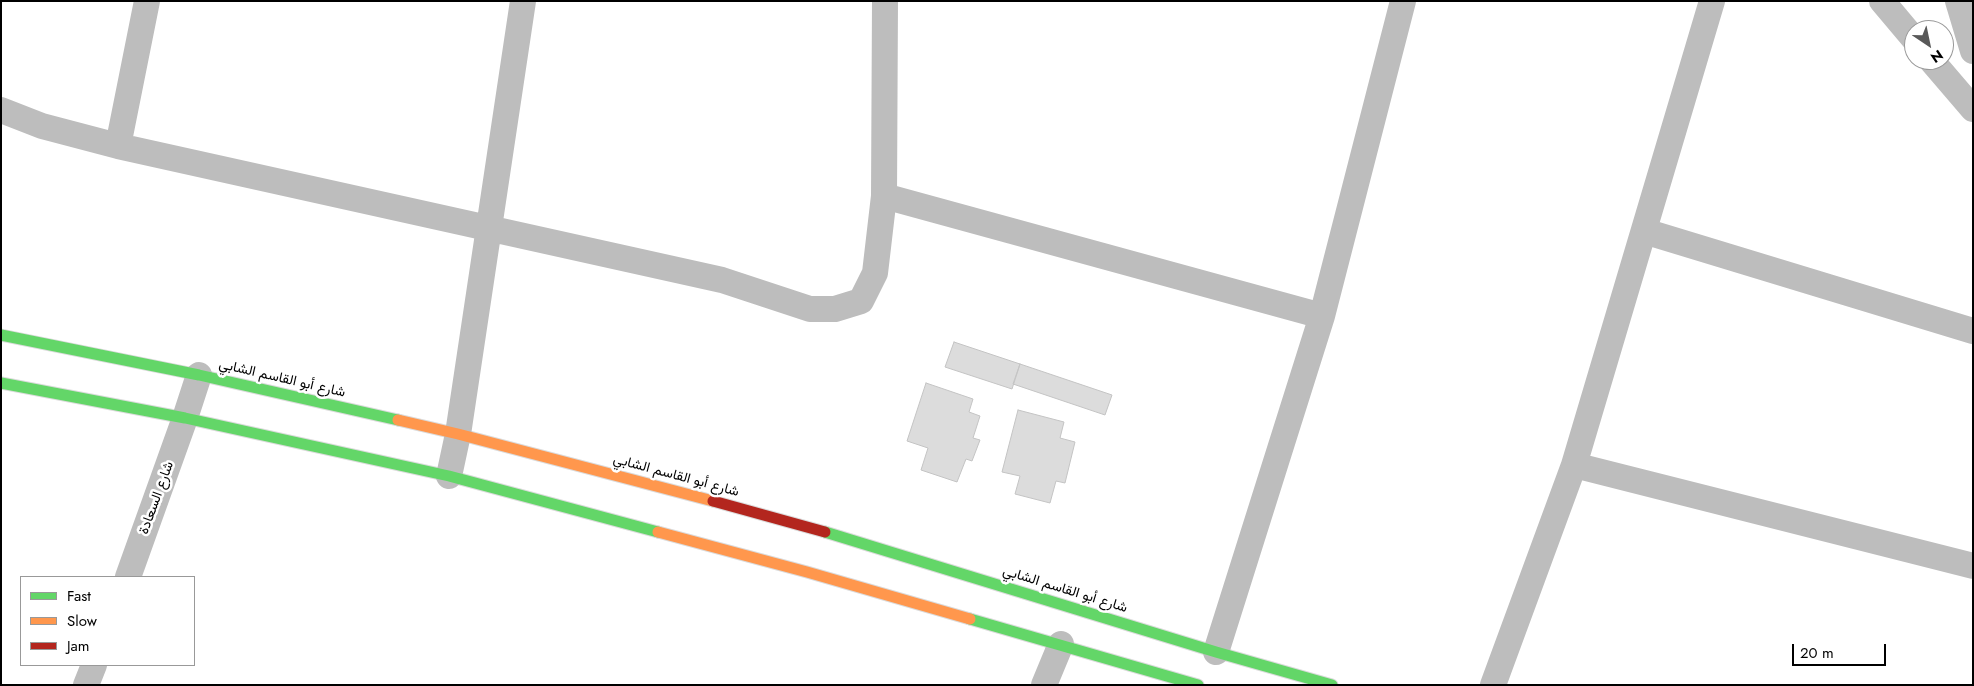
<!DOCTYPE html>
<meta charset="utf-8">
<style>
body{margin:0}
#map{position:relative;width:1974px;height:686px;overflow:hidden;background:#fff;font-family:Jost,sans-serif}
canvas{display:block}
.frame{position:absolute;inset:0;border:2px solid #000;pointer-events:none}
.legend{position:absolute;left:20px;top:576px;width:175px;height:90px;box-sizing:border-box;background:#fff;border:1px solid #999;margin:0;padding:6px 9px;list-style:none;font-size:15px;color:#000}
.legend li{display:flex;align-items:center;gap:10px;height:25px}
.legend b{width:25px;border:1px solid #999}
.north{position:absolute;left:1904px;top:20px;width:50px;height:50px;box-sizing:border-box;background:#fff;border:1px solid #999;border-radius:50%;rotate:146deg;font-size:14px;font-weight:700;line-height:20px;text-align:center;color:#000}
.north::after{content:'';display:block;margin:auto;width:18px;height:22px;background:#595959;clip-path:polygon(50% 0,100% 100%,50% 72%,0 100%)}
.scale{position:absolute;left:1792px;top:644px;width:94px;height:22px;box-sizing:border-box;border:2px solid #000;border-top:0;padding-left:6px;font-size:15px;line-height:18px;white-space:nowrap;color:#000;-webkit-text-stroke:4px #fff;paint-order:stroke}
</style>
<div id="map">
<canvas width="1974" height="686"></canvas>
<div class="frame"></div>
<ul class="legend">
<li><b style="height:6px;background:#63d668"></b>Fast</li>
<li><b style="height:6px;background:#ff974d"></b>Slow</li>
<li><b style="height:6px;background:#b3261e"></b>Jam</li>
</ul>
<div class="north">N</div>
<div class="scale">20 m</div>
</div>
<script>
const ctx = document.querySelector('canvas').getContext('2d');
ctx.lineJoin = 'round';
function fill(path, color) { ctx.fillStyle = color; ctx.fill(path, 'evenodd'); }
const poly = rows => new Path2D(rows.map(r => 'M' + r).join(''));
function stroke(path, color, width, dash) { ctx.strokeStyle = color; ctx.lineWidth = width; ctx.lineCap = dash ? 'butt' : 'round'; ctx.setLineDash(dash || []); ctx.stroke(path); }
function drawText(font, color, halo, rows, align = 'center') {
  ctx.font = font + ' Jost,Vazirmatn,sans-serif'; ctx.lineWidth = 5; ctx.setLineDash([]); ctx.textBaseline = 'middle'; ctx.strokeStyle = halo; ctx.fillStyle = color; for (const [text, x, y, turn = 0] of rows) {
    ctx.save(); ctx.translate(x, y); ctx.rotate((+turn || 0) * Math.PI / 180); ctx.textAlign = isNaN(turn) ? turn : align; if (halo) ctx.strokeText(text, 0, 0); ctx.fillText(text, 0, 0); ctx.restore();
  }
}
const building = poly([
 [954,342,1020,364,1012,389,945,367,954,342],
 [1020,364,1112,395,1105,415,1013,384,1020,364],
 [926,383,973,399,969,412,980,416,973,438,980,440,972,461,966,459,957,482,921,470,928,448,907,441,926,383],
 [1018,410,1064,422,1060,438,1075,442,1065,483,1056,481,1050,503,1015,494,1020,476,1002,472,1018,410]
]);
const street = poly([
 [1882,1,1914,39],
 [1958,1,1973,51],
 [1931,60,1973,109],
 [1,110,42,126,118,146,722,280,810,309,835,309,861,301,875,273,884,196,885,1],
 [118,146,147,1],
 [884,196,1322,316],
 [1644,231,1973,331],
 [1574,465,1973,566],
 [449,476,458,434,523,1],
 [128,577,185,418,199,375],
 [1216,652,1322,316,1403,1],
 [86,685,94,665],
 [1044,685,1061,644],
 [1493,685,1574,465,1712,1]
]);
const fast = poly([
 [1,335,199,375,398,420],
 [1,383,185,418,449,476,658,532],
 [825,532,1216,652,1332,685],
 [970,619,1198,685]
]);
const slow = poly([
 [398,420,458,434,713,501],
 [658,532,807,572,970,619]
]);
const jam = poly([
 [713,501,825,532]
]);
const streetNames = [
 ["شارع أبو القاسم الشابي",282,379,13],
 ["شارع أبو القاسم الشابي",676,476,15],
 ["شارع السعادة",157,498,-70],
 ["شارع أبو القاسم الشابي",1065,590,17]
];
fill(building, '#dcdcdc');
stroke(building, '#c4c4c4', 1);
stroke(fast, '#dbdbdb', 13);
stroke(slow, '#dbdbdb', 13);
stroke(jam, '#dbdbdb', 13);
stroke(street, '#bdbdbd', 26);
stroke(fast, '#63d668', 11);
stroke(slow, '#ff974d', 11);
stroke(jam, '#b3261e', 11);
drawText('14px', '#000', '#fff', streetNames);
</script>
